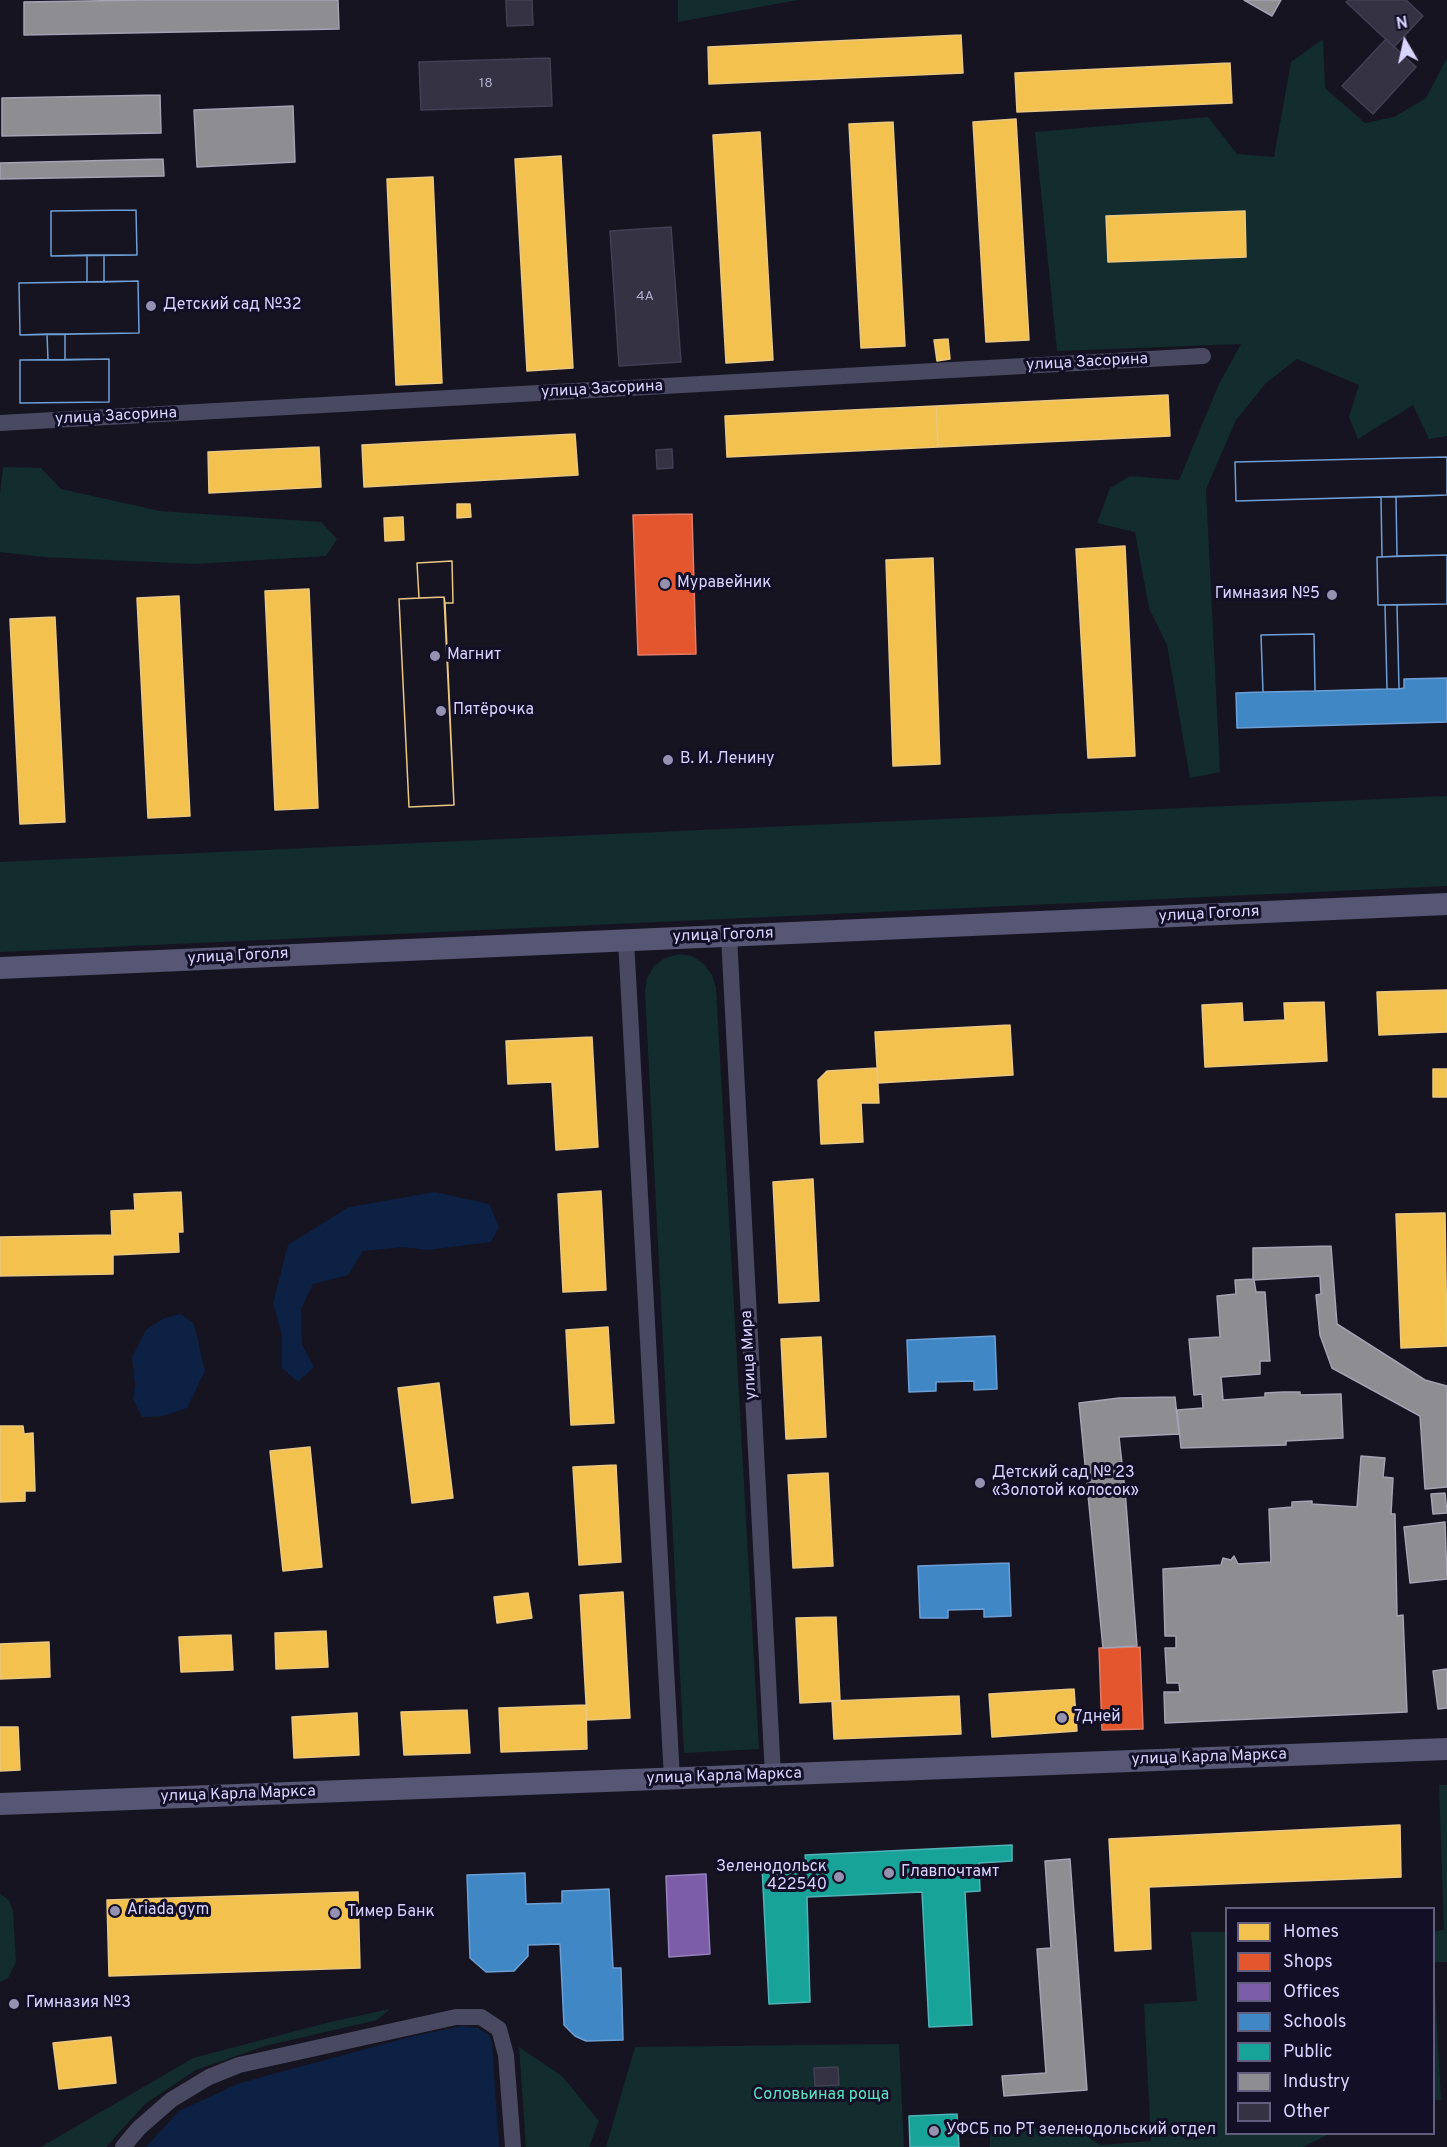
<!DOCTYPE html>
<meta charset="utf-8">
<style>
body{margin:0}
#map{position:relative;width:1447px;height:2147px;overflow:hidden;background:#161421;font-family:Overpass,sans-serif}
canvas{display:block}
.legend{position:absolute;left:1225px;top:1907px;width:210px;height:228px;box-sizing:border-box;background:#130f26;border:2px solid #625e7d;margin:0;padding:8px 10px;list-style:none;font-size:18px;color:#d9d4ff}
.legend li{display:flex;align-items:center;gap:12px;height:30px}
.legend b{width:30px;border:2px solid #625e7d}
.north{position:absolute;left:1375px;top:12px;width:60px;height:60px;-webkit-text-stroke:4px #130f26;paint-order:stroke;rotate:351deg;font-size:16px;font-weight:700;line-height:24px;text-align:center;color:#d9d4ff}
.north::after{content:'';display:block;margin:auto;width:21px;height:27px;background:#d9d4ff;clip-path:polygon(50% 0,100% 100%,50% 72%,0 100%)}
</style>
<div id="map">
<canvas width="1447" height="2147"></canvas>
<ul class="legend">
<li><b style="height:16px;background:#f2c14e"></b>Homes</li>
<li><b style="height:16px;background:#e4572e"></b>Shops</li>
<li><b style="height:16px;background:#7b5ea7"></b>Offices</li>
<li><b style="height:16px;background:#3f88c5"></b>Schools</li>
<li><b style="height:16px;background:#17a398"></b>Public</li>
<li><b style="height:16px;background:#8d8d92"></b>Industry</li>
<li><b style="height:16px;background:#343243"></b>Other</li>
</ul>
<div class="north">N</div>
</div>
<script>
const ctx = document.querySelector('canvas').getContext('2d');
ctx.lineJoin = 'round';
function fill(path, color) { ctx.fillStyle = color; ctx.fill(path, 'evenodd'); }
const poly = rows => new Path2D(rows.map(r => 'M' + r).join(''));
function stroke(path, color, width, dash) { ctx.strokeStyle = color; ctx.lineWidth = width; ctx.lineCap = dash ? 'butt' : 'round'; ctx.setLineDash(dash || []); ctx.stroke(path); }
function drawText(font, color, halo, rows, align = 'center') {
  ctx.font = font + ' Overpass,sans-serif'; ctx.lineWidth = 6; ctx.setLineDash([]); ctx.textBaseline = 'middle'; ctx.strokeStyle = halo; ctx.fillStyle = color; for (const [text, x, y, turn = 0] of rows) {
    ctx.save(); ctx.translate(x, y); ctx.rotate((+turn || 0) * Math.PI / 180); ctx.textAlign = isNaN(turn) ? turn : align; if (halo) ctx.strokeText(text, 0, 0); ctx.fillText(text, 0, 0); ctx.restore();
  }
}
const green = poly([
 [678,0,798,0,678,22],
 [1323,39,1325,88,1365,123,1394,117,1426,98,1447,58,1447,436,1429,439,1413,405,1358,439,1349,417,1359,385,1297,359,1266,383,1236,420,1206,489,1220,772,1190,778,1167,645,1149,608,1135,532,1097,523,1110,488,1130,476,1179,480,1219,384,1241,344,1057,351,1035,132,1208,117,1237,154,1274,157,1291,62],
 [3,467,41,468,61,489,160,511,321,522,337,539,326,556,195,564,43,557,0,552,0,494],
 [1447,796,1447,886,0,952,0,862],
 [679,954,692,956,704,964,712,975,716,988,759,1749,684,1753,645,991,647,978,654,966,665,958],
 [1439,1785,1447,1785,1447,1962,1434,1962,1434,1931,1444,1930],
 [0,1894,9,1900,13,1911,16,1962,8,1978,0,1982],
 [1191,1932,1226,1932,1226,2134,1329,2134,1303,2147,990,2147,990,2129,1075,2128,1100,2145,1151,2141,1144,2004,1197,2001],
 [1434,1970,1441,2100,1434,2100],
 [390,2009,377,2020,265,2046,196,2070,145,2104,106,2147,41,2147,193,2058,330,2022],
 [899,2044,904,2147,606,2147,635,2047],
 [519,2047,562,2076,599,2121,589,2147,526,2147]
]);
const water = poly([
 [435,1192,489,1204,499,1227,491,1242,427,1250,403,1247,363,1251,348,1275,313,1284,301,1309,302,1345,314,1367,298,1382,282,1368,282,1335,273,1303,288,1245,349,1207],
 [181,1314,194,1324,205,1371,187,1408,163,1416,142,1417,133,1399,135,1386,132,1357,146,1330,164,1318],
 [462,2026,478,2028,489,2035,492,2043,499,2147,146,2147,179,2111,240,2083,410,2037]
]);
const homes = poly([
 [961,35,963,73,709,84,708,47,961,35],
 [1230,63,1232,103,1017,112,1015,73,1230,63],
 [1016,119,1029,340,986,342,973,122,1016,119],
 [893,122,905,346,861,348,849,124,893,122],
 [760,132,773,360,726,363,713,135,760,132],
 [561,156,573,368,527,371,515,159,561,156],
 [433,177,442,383,396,385,387,179,433,177],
 [1245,211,1246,257,1108,262,1106,216,1245,211],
 [948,339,950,359,937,361,934,340,948,339],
 [1168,395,1170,436,938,447,936,406,1168,395],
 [936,406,938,447,727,457,725,416,936,406],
 [575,434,578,475,364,487,362,445,575,434],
 [319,447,321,487,209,493,208,452,319,447],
 [457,504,470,504,471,517,457,518,457,504],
 [403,517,404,540,385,541,384,518,403,517],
 [1125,546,1135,756,1088,758,1076,549,1125,546],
 [933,558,940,764,893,766,886,560,933,558],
 [452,561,453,603,445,603,444,597,419,598,417,563,452,561],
 [452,561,453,603,445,603,454,805,409,807,399,599,419,598,417,563,452,561],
 [309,589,318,808,275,810,265,591,309,589],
 [179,596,190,816,148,818,137,598,179,596],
 [444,597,454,805,409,807,399,599,444,597],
 [55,617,65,822,20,824,10,619,55,617],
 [1447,990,1447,1032,1379,1035,1377,992,1447,990],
 [1324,1002,1327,1061,1205,1067,1202,1005,1242,1003,1243,1022,1285,1020,1284,1003,1324,1002],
 [1010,1025,1013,1075,878,1083,875,1032,1010,1025],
 [592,1037,598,1147,556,1150,552,1082,508,1084,506,1041,592,1037],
 [877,1068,879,1103,861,1103,863,1142,821,1144,818,1080,827,1071,877,1068],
 [1433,1069,1447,1069,1447,1097,1433,1097,1433,1069],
 [813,1179,819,1301,779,1303,773,1182,813,1179],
 [601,1191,606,1290,563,1292,558,1194,601,1191],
 [181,1192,183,1232,178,1232,179,1252,113,1255,113,1274,0,1276,0,1237,112,1235,111,1211,135,1210,134,1194,181,1192],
 [1445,1213,1447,1346,1401,1348,1396,1214,1445,1213],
 [608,1327,614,1423,571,1425,566,1330,608,1327],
 [821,1337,826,1437,786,1439,781,1339,821,1337],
 [439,1383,453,1498,412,1503,398,1388,439,1383],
 [0,1426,23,1426,24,1434,33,1433,35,1491,25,1491,25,1501,0,1502,0,1426],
 [310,1447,322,1567,283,1571,270,1451,310,1447],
 [616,1465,621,1562,579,1565,573,1467,616,1465],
 [828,1473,833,1566,793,1568,788,1475,828,1473],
 [623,1592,630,1718,587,1720,580,1595,623,1592],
 [528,1593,532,1618,497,1623,494,1597,528,1593],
 [836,1617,840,1701,800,1703,796,1618,836,1617],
 [326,1631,328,1667,276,1669,275,1633,326,1631],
 [231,1635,233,1670,181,1672,179,1637,231,1635],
 [49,1642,50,1677,0,1679,0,1644,49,1642],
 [1074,1689,1077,1731,992,1737,989,1694,1074,1689],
 [959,1696,961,1734,834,1739,832,1701,959,1696],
 [586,1705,587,1749,501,1752,499,1708,586,1705],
 [467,1710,470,1753,404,1755,401,1712,467,1710],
 [357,1713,359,1755,294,1758,292,1717,357,1713],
 [0,1727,18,1727,20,1770,0,1771,0,1727],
 [1400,1825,1401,1877,1149,1887,1151,1949,1115,1951,1109,1839,1400,1825],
 [358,1892,360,1968,109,1976,107,1900,358,1892],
 [111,2037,116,2083,59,2089,53,2043,111,2037]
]);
const shops = poly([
 [692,514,696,654,638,655,633,515,692,514],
 [1140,1647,1143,1729,1102,1730,1099,1648,1140,1647]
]);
const offices = poly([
 [706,1874,710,1954,669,1957,666,1876,706,1874]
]);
const schools = poly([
 [136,210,137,255,51,256,51,211,136,210],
 [136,210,137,255,104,255,104,282,138,281,139,333,65,334,65,360,109,359,109,402,20,403,20,360,48,360,47,334,20,335,19,283,87,282,87,255,51,256,51,211,136,210],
 [87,255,104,255,104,282,87,282,87,255],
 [138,281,139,333,20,335,19,283,138,281],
 [47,334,65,334,65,360,48,360,47,334],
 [109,359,109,402,20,403,20,360,109,359],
 [1447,457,1447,495,1236,501,1235,462,1447,457],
 [1447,457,1447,495,1396,497,1397,556,1447,555,1447,604,1397,605,1399,689,1404,688,1404,679,1447,678,1447,722,1237,728,1236,693,1263,692,1261,635,1314,634,1315,691,1387,689,1385,605,1378,605,1377,557,1382,557,1381,497,1236,501,1235,462,1447,457],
 [1381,497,1396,497,1397,556,1382,557,1381,497],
 [1447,555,1447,604,1378,605,1377,557,1447,555],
 [1385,605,1397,605,1399,689,1387,689,1385,605],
 [1314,634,1315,691,1263,692,1261,635,1314,634],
 [995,1336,997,1389,974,1390,974,1381,936,1382,936,1391,909,1392,907,1340,995,1336],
 [1009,1563,1011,1616,984,1617,984,1609,948,1610,948,1618,920,1618,918,1566,1009,1563],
 [525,1873,526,1904,562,1903,562,1891,609,1889,613,1968,621,1968,623,2040,586,2041,575,2036,564,2025,560,1944,528,1945,528,1956,514,1971,486,1972,470,1958,467,1875,525,1873]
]);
const public = poly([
 [1012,1845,1012,1861,979,1863,980,1891,965,1892,972,2025,929,2027,922,1892,807,1897,810,2002,769,2004,762,1867,806,1862,805,1855,1012,1845],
 [957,2114,959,2147,910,2147,909,2116,957,2114]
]);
const industry = poly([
 [147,0,338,0,339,29,24,35,24,2,147,0],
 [1244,0,1281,0,1272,16,1244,0],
 [160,95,161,133,2,136,2,98,160,95],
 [293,106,295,162,197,167,194,110,293,106],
 [163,159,164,176,0,179,0,163,163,159],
 [1331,1246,1337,1324,1425,1380,1447,1386,1447,1487,1425,1489,1420,1416,1332,1368,1320,1335,1316,1295,1321,1294,1320,1276,1254,1280,1256,1292,1265,1292,1270,1361,1260,1361,1260,1374,1221,1377,1223,1400,1265,1397,1265,1393,1283,1392,1300,1392,1300,1395,1341,1394,1343,1438,1286,1441,1286,1445,1181,1448,1177,1410,1203,1408,1202,1394,1194,1395,1189,1339,1220,1337,1217,1296,1236,1294,1235,1280,1253,1279,1253,1248,1331,1246],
 [1175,1397,1179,1434,1119,1437,1125,1490,1137,1646,1103,1648,1079,1403,1119,1398,1175,1397],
 [1361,1456,1385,1458,1383,1477,1393,1478,1391,1514,1395,1514,1397,1616,1403,1615,1407,1712,1165,1723,1164,1692,1180,1692,1179,1683,1167,1683,1165,1648,1176,1648,1176,1636,1165,1636,1163,1569,1221,1565,1223,1558,1231,1560,1234,1556,1238,1564,1271,1562,1269,1509,1292,1507,1292,1502,1312,1501,1312,1504,1357,1507,1361,1456],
 [1445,1493,1447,1513,1433,1514,1431,1494,1445,1493],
 [1445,1522,1447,1579,1410,1583,1404,1527,1445,1522],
 [1447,1669,1447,1708,1438,1709,1433,1671,1447,1669],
 [1070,1859,1087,2090,1004,2096,1002,2076,1046,2073,1037,1949,1051,1948,1045,1861,1070,1859]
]);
const building = poly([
 [506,0,532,0,533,25,507,26,506,0],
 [1349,0,1406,0,1423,16,1394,47,1346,2,1349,0],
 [1386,39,1416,67,1373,114,1342,86,1386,39],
 [550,58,552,106,421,110,419,62,550,58],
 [671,227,681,362,619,366,610,231,671,227],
 [672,449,673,468,657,469,656,450,672,449],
 [838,2067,839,2085,815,2086,814,2068,838,2067]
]);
const street = poly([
 [0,423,1203,356],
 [729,936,773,1775],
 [626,940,672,1778],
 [123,2147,139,2128,171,2100,209,2077,239,2065,456,2017,481,2017,499,2029,506,2055,513,2147]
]);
const secondary = poly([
 [0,968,1447,904],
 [0,1804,1447,1749]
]);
const markers = [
 [151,306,6,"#9591b1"],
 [665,584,6,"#9591b1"],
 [1332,595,6,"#9591b1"],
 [435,656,6,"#9591b1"],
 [441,711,6,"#9591b1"],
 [668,760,6,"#9591b1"],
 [980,1483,6,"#9591b1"],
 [1062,1718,6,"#9591b1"],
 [889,1873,6,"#9591b1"],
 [839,1877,6,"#9591b1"],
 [115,1911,6,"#9591b1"],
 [335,1913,6,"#9591b1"],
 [14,2004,6,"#9591b1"],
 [934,2131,6,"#9591b1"]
];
const numberNames = [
 ["18",486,84],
 ["4А",645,297]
];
const poiNames = [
 ["Детский сад №32",163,306],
 ["Муравейник",677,584],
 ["Гимназия №5",1320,595,"right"],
 ["Магнит",447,656],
 ["Пятёрочка",453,711],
 ["В. И. Ленину",680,760],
 ["Детский сад № 23",992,1474],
 ["«Золотой колосок»",992,1492],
 ["7дней",1074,1718],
 ["Зеленодольск",827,1868,"right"],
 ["422540",827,1886,"right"],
 ["Главпочтамт",901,1873],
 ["Ariada gym",127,1911],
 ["Тимер Банк",347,1913],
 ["Гимназия №3",26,2004],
 ["УФСБ по РТ зеленодольский отдел",946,2131]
];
const streetNames = [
 ["улица Засорина",1087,363,-3],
 ["улица Засорина",602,390,-3],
 ["улица Засорина",116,417,-3],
 ["улица Гоголя",1209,915,-3],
 ["улица Гоголя",723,936,-2],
 ["улица Гоголя",238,957,-3],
 ["улица Мира",750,1355,-93],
 ["улица Карла Маркса",1209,1758,-2],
 ["улица Карла Маркса",724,1777,-2],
 ["улица Карла Маркса",238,1795,-2]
];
const parkNames = [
 ["Соловьиная роща",821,2096]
];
fill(green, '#132c2d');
fill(water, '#0d2144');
fill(homes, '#f2c14e');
stroke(homes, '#eac783', 1.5);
fill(shops, '#e4572e');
stroke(shops, '#e17c6d', 1.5);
fill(offices, '#7b5ea7');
stroke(offices, '#9781c1', 1.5);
fill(schools, '#3f88c5');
stroke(schools, '#6d9fd6', 1.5);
fill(public, '#17a398');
stroke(public, '#51b2b7', 1.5);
fill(industry, '#8d8d92');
stroke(industry, '#a4a2b3', 1.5);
fill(building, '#343243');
stroke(building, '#433f54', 1.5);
stroke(street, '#4a4962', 16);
stroke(secondary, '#575674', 22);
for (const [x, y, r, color] of markers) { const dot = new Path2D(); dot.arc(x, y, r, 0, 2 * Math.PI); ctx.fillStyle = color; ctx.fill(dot); stroke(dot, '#130f26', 2); }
drawText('14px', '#b0acd0', null, numberNames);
drawText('16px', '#d9d4ff', '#130f26', poiNames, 'left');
drawText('16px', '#d9d4ff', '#130f26', streetNames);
drawText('16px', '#5fe0c0', '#130f26', parkNames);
</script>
